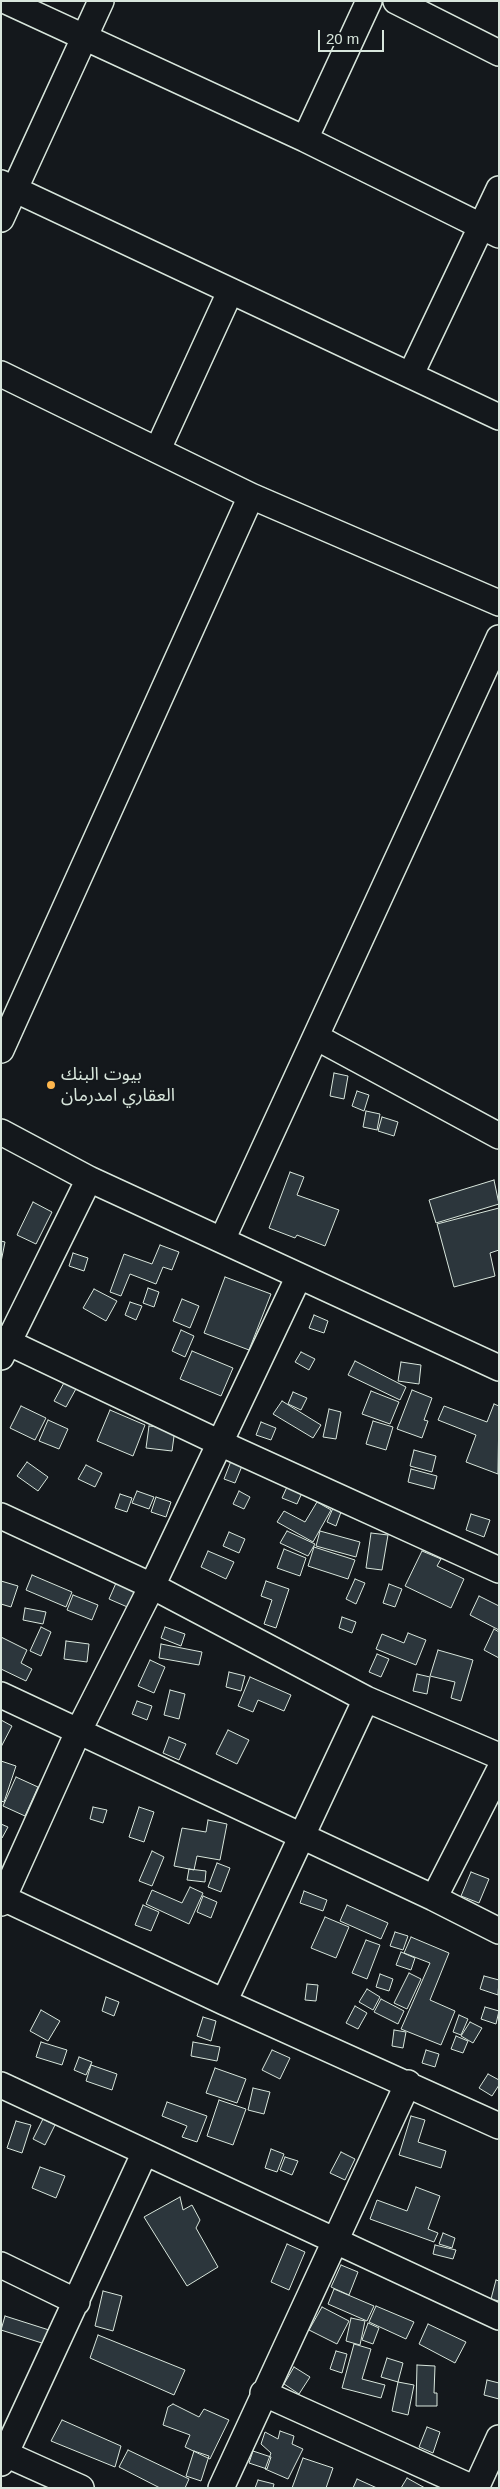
<!DOCTYPE html>
<meta charset="utf-8">
<style>
body{margin:0}
#map{position:relative;width:500px;height:2489px;overflow:hidden;background:#14181c;font-family:Arial,sans-serif}
canvas{display:block}
.frame{position:absolute;inset:0;border:2px solid #d8e6dc;pointer-events:none}
.scale{position:absolute;left:318px;top:30px;width:66px;height:22px;box-sizing:border-box;border:2px solid #d8e6dc;border-top:0;padding-left:6px;font-size:15px;line-height:18px;white-space:nowrap;color:#d8e6dc;-webkit-text-stroke:4px #14181c;paint-order:stroke}
</style>
<div id="map">
<canvas width="500" height="2489"></canvas>
<div class="frame"></div>
<div class="scale">20 m</div>
</div>
<script>
const ctx = document.querySelector('canvas').getContext('2d');
ctx.lineJoin = 'round';
function fill(path, color) { ctx.fillStyle = color; ctx.fill(path, 'evenodd'); }
const poly = rows => new Path2D(rows.map(r => 'M' + r).join(''));
function stroke(path, color, width, dash) { ctx.strokeStyle = color; ctx.lineWidth = width; ctx.lineCap = dash ? 'butt' : 'round'; ctx.setLineDash(dash || []); ctx.stroke(path); }
function drawText(font, color, halo, rows, align = 'center') {
  ctx.font = font + ' Arial,"Noto Sans Arabic",sans-serif'; ctx.lineWidth = 4; ctx.setLineDash([]); ctx.textBaseline = 'middle'; ctx.strokeStyle = halo; ctx.fillStyle = color; for (const [text, x, y, turn = 0] of rows) {
    ctx.save(); ctx.translate(x, y); ctx.rotate((+turn || 0) * Math.PI / 180); ctx.textAlign = isNaN(turn) ? turn : align; if (halo) ctx.strokeText(text, 0, 0); ctx.fillText(text, 0, 0); ctx.restore();
  }
}
const building = poly([
 [334,1073,348,1076,344,1099,330,1096,334,1073],
 [357,1091,369,1095,364,1111,352,1106,357,1091],
 [366,1111,380,1114,377,1130,363,1127,366,1111],
 [382,1117,398,1122,394,1136,378,1131,382,1117],
 [290,1172,304,1177,297,1195,339,1210,325,1246,297,1235,295,1238,269,1228,290,1172],
 [494,1180,499,1204,436,1223,429,1200,494,1180],
 [33,1202,52,1212,36,1244,17,1235,33,1202],
 [499,1208,499,1250,490,1253,495,1276,454,1287,437,1224,499,1208],
 [1,1241,5,1242,1,1262,1,1241],
 [160,1245,179,1252,172,1270,163,1267,156,1284,130,1274,121,1296,110,1292,124,1254,152,1264,160,1245],
 [73,1253,88,1258,84,1271,69,1266,73,1253],
 [225,1277,271,1294,249,1350,204,1333,225,1277],
 [148,1288,159,1292,154,1307,143,1303,148,1288],
 [94,1289,117,1301,106,1321,83,1308,94,1289],
 [182,1299,199,1306,190,1328,173,1321,182,1299],
 [130,1302,142,1306,136,1320,125,1315,130,1302],
 [314,1315,328,1321,324,1333,309,1328,314,1315],
 [181,1330,194,1336,185,1357,172,1351,181,1330],
 [192,1351,233,1368,221,1396,180,1379,192,1351],
 [301,1352,315,1359,309,1370,295,1362,301,1352],
 [355,1361,406,1387,400,1400,348,1375,355,1361],
 [401,1362,421,1365,419,1384,398,1381,401,1362],
 [65,1381,77,1387,66,1407,54,1401,65,1381],
 [412,1390,432,1398,424,1420,428,1421,422,1438,397,1429,412,1390],
 [371,1391,399,1402,390,1424,362,1414,371,1391],
 [293,1392,307,1398,301,1410,288,1404,293,1392],
 [282,1401,321,1425,313,1438,273,1414,282,1401],
 [494,1404,499,1406,498,1474,466,1462,476,1435,438,1420,444,1406,487,1422,494,1404],
 [21,1406,46,1418,35,1440,10,1428,21,1406],
 [329,1409,341,1412,336,1439,323,1437,329,1409],
 [110,1410,145,1425,133,1456,97,1441,110,1410],
 [48,1420,68,1429,59,1449,39,1441,48,1420],
 [373,1421,393,1427,386,1450,366,1444,373,1421],
 [261,1422,276,1428,271,1440,256,1435,261,1422],
 [149,1426,175,1429,172,1451,146,1448,149,1426],
 [414,1450,436,1456,432,1472,410,1466,414,1450],
 [231,1461,242,1466,235,1483,224,1479,231,1461],
 [27,1462,48,1477,38,1491,17,1476,27,1462],
 [86,1465,102,1473,95,1487,78,1479,86,1465],
 [411,1469,437,1476,434,1489,408,1482,411,1469],
 [291,1478,306,1484,297,1504,282,1498,291,1478],
 [137,1491,154,1497,149,1509,132,1503,137,1491],
 [239,1491,250,1497,244,1509,233,1504,239,1491],
 [120,1494,132,1498,127,1512,115,1508,120,1494],
 [156,1497,171,1502,166,1517,151,1512,156,1497],
 [317,1502,331,1510,313,1542,277,1522,284,1511,305,1522,317,1502],
 [333,1508,341,1512,336,1526,327,1522,333,1508],
 [471,1514,490,1520,484,1537,466,1530,471,1514],
 [287,1531,315,1544,308,1556,280,1543,287,1531],
 [320,1531,360,1542,356,1557,316,1546,320,1531],
 [229,1532,245,1539,239,1553,223,1546,229,1532],
 [371,1533,388,1535,382,1570,366,1568,371,1533],
 [314,1547,355,1560,348,1579,308,1566,314,1547],
 [284,1549,306,1558,300,1576,277,1568,284,1549],
 [208,1551,234,1562,226,1579,201,1567,208,1551],
 [422,1551,441,1559,437,1566,464,1579,451,1608,405,1586,422,1551],
 [32,1575,72,1592,66,1607,26,1590,32,1575],
 [355,1579,365,1583,356,1604,346,1599,355,1579],
 [1,1581,18,1586,11,1607,1,1604,1,1581],
 [266,1581,289,1589,276,1628,264,1624,272,1600,261,1596,266,1581],
 [116,1583,139,1593,132,1609,109,1599,116,1583],
 [389,1584,402,1589,395,1607,383,1603,389,1584],
 [73,1595,98,1605,92,1620,67,1610,73,1595],
 [479,1596,499,1606,499,1630,470,1615,479,1596],
 [25,1608,46,1612,43,1624,23,1620,25,1608],
 [342,1617,356,1622,352,1633,339,1628,342,1617],
 [41,1627,51,1632,41,1656,30,1651,41,1627],
 [165,1627,185,1634,181,1646,161,1638,165,1627],
 [494,1629,499,1632,499,1658,484,1650,494,1629],
 [408,1633,426,1640,416,1665,376,1649,382,1634,404,1643,408,1633],
 [1,1637,27,1650,21,1663,32,1669,26,1681,1,1669,1,1637],
 [66,1641,89,1644,87,1662,64,1659,66,1641],
 [161,1644,202,1652,199,1665,159,1658,161,1644],
 [438,1650,473,1660,461,1701,451,1698,455,1682,430,1676,438,1650],
 [377,1654,389,1659,381,1677,369,1672,377,1654],
 [150,1660,165,1667,154,1693,138,1686,150,1660],
 [229,1672,245,1676,241,1691,226,1687,229,1672],
 [417,1674,430,1677,427,1694,413,1691,417,1674],
 [250,1677,291,1695,284,1711,258,1700,253,1712,238,1706,250,1677],
 [170,1690,185,1694,179,1719,164,1715,170,1690],
 [137,1701,152,1706,147,1720,132,1714,137,1701],
 [1,1720,12,1726,1,1747,1,1720],
 [228,1730,249,1740,237,1764,216,1754,228,1730],
 [169,1737,186,1744,179,1760,163,1753,169,1737],
 [1,1761,16,1766,4,1802,1,1801,1,1761],
 [16,1777,38,1787,25,1816,3,1806,16,1777],
 [93,1807,107,1810,103,1823,90,1819,93,1807],
 [139,1807,154,1812,144,1842,129,1837,139,1807],
 [208,1820,227,1824,220,1860,197,1856,194,1870,174,1866,182,1828,206,1832,208,1820],
 [1,1824,8,1827,2,1838,1,1837,1,1824],
 [152,1851,164,1857,152,1886,139,1881,152,1851],
 [217,1863,230,1868,221,1892,208,1887,217,1863],
 [189,1869,206,1871,205,1882,187,1880,189,1869],
 [471,1872,489,1879,479,1903,461,1896,471,1872],
 [190,1887,203,1893,189,1924,146,1904,152,1890,182,1903,190,1887],
 [304,1891,327,1900,323,1911,300,1903,304,1891],
 [203,1896,217,1902,211,1918,197,1912,203,1896],
 [143,1905,159,1912,151,1931,135,1925,143,1905],
 [347,1905,388,1923,381,1939,340,1921,347,1905],
 [325,1917,349,1927,336,1958,311,1948,325,1917],
 [395,1932,408,1936,403,1950,390,1946,395,1932],
 [411,1937,449,1953,430,2000,455,2011,441,2045,401,2029,430,1963,404,1953,411,1937],
 [366,1940,380,1945,367,1979,352,1973,366,1940],
 [401,1952,415,1958,411,1970,396,1965,401,1952],
 [409,1973,421,1979,407,2009,394,2003,409,1973],
 [380,1974,393,1979,389,1991,376,1987,380,1974],
 [484,1976,499,1980,498,1995,480,1989,484,1976],
 [307,1984,318,1985,316,2001,305,2000,307,1984],
 [367,1989,380,1997,373,2010,359,2002,367,1989],
 [106,1997,119,2002,114,2016,102,2011,106,1997],
 [381,1999,404,2011,398,2024,374,2012,381,1999],
 [355,2006,367,2013,358,2029,346,2023,355,2006],
 [485,2007,499,2011,496,2024,481,2019,485,2007],
 [41,2010,60,2021,48,2041,30,2031,41,2010],
 [459,2015,468,2019,461,2035,453,2032,459,2015],
 [203,2017,216,2021,211,2041,197,2036,203,2017],
 [470,2022,482,2028,473,2043,461,2036,470,2022],
 [394,2030,406,2032,403,2048,392,2046,394,2030],
 [456,2036,468,2041,463,2053,451,2049,456,2036],
 [41,2042,67,2050,62,2065,36,2057,41,2042],
 [193,2042,220,2047,217,2061,191,2056,193,2042],
 [272,2050,290,2058,280,2079,262,2070,272,2050],
 [426,2050,439,2054,435,2067,422,2063,426,2050],
 [79,2057,92,2062,86,2075,74,2070,79,2057],
 [91,2065,117,2074,112,2090,86,2081,91,2065],
 [215,2068,246,2079,237,2103,206,2093,215,2068],
 [488,2074,499,2080,499,2085,492,2096,479,2088,488,2074],
 [253,2088,270,2092,264,2114,248,2110,253,2088],
 [219,2100,246,2109,233,2145,207,2136,219,2100],
 [167,2102,207,2116,197,2142,182,2137,187,2126,162,2116,167,2102],
 [411,2116,425,2120,418,2142,446,2151,441,2168,399,2155,411,2116],
 [43,2119,55,2125,45,2145,33,2139,43,2119],
 [16,2121,31,2125,22,2153,7,2148,16,2121],
 [271,2149,284,2154,277,2172,265,2168,271,2149],
 [341,2152,355,2159,345,2180,330,2173,341,2152],
 [285,2157,298,2161,292,2175,280,2170,285,2157],
 [40,2167,65,2176,56,2198,32,2188,40,2167],
 [416,2187,440,2196,428,2229,438,2233,434,2242,370,2219,377,2200,407,2211,416,2187],
 [180,2197,183,2210,192,2205,200,2220,196,2228,218,2267,187,2286,144,2217,180,2197],
 [443,2233,455,2238,452,2248,439,2244,443,2233],
 [287,2244,305,2252,289,2290,271,2282,287,2244],
 [435,2245,456,2250,453,2259,433,2254,435,2245],
 [341,2265,358,2272,349,2295,331,2287,341,2265],
 [496,2280,499,2281,499,2301,491,2299,496,2280],
 [334,2289,374,2306,367,2321,328,2304,334,2289],
 [103,2291,122,2296,113,2331,95,2326,103,2291],
 [376,2306,414,2322,406,2339,369,2322,376,2306],
 [322,2307,349,2321,337,2344,309,2330,322,2307],
 [5,2316,49,2330,45,2344,1,2330,5,2316],
 [351,2318,365,2321,360,2345,346,2341,351,2318],
 [368,2323,379,2328,373,2344,362,2340,368,2323],
 [428,2324,466,2342,455,2363,419,2344,428,2324],
 [98,2335,185,2370,174,2395,90,2358,98,2335],
 [354,2344,371,2349,362,2379,385,2385,381,2398,342,2388,354,2344],
 [336,2351,347,2354,342,2373,330,2369,336,2351],
 [387,2358,403,2363,398,2382,381,2377,387,2358],
 [417,2365,435,2366,434,2393,437,2393,437,2406,416,2406,417,2365],
 [294,2367,310,2377,299,2394,284,2384,294,2367],
 [487,2380,499,2383,499,2399,484,2395,487,2380],
 [398,2382,414,2385,408,2415,392,2411,398,2382],
 [173,2404,199,2417,204,2409,229,2420,210,2459,185,2447,190,2435,163,2425,168,2407,173,2404],
 [62,2420,121,2446,115,2467,51,2441,62,2420],
 [427,2427,440,2432,433,2453,419,2447,427,2427],
 [280,2431,294,2436,292,2444,303,2449,288,2479,265,2469,271,2453,261,2444,265,2432,278,2439,280,2431],
 [128,2450,189,2479,185,2488,160,2488,119,2467,128,2450],
 [194,2451,209,2456,201,2481,186,2476,194,2451],
 [253,2451,271,2457,267,2469,249,2463,253,2451],
 [303,2458,333,2468,326,2488,292,2488,303,2458],
 [407,2478,425,2488,401,2488,407,2478],
 [357,2479,377,2488,353,2488,357,2479],
 [258,2480,274,2484,273,2488,255,2488,258,2480]
]);
const minor = poly([
 [6,1,305,139,499,235],
 [396,1,499,53],
 [305,139,369,1],
 [1,183,499,417],
 [1,219,101,1],
 [1,374,251,496,499,603],
 [411,374,499,189],
 [158,449,230,292],
 [316,1037,499,1136],
 [1,1050,251,496],
 [1,1132,89,1179,499,1368],
 [222,1240,499,638],
 [1,1339,220,1443,499,1570],
 [1,1357,89,1179],
 [1,1516,152,1586,366,1699,499,1756],
 [1,1695,434,1898,499,1931],
 [1,1897,224,2002,499,2126],
 [434,1898,499,1771],
 [1,1903,78,1732,152,1586,299,1276],
 [224,2002,366,1699],
 [1,2085,499,2317],
 [1,2265,77,2302],
 [263,2393,473,2488],
 [1,2452,81,2488],
 [1,2463,145,2152],
 [221,2488,408,2083],
 [476,2488,499,2438]
]);
const markers = [
 [51,1085,5,"#ffb74d"]
];
const poiNames = [
 ["بيوت البنك",61,1075],
 ["العقاري امدرمان",61,1096]
];
fill(building, '#2c363c');
stroke(building, '#d8e6dc', 1);
stroke(minor, '#d8e6dc', 28);
stroke(minor, '#14181c', 25);
for (const [x, y, r, color] of markers) { const dot = new Path2D(); dot.arc(x, y, r, 0, 2 * Math.PI); ctx.fillStyle = color; ctx.fill(dot); stroke(dot, '#14181c', 2); }
drawText('18px', '#d8e6dc', '#14181c', poiNames, 'left');
</script>
